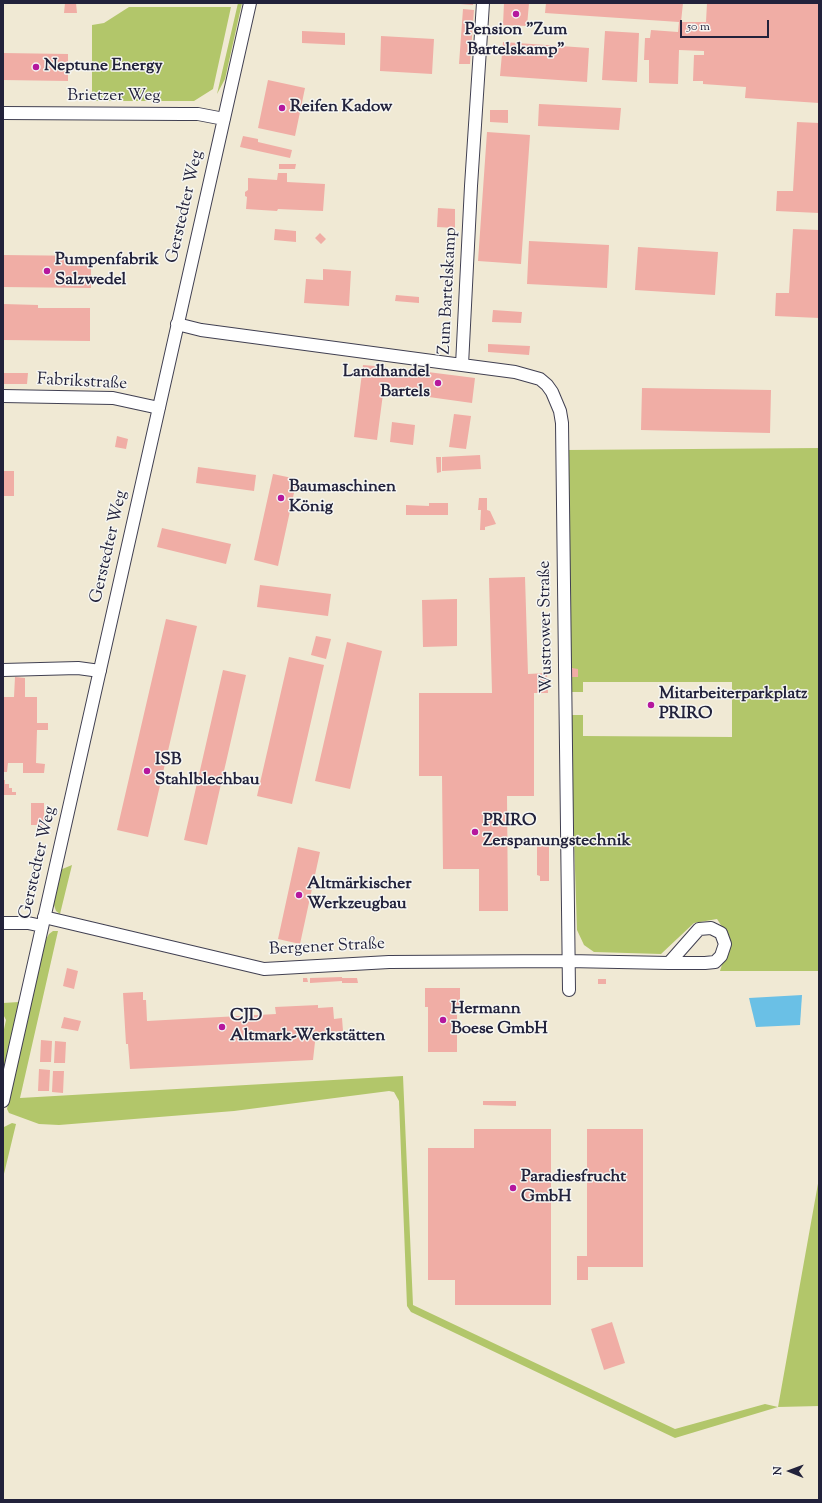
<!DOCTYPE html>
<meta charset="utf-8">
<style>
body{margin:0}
#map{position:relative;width:822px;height:1503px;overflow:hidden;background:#f0e9d4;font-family:"Sorts Mill Goudy",serif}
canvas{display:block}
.frame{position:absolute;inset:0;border:4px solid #22223b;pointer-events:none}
.north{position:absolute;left:770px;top:1451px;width:40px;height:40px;-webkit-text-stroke:3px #f6f6f2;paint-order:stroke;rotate:271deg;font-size:11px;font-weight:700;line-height:16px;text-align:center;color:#22223b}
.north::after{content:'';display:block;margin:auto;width:14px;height:18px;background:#22223b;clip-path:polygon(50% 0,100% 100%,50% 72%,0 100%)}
.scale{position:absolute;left:680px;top:20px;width:89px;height:18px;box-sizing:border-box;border:2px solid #22223b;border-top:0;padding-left:5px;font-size:12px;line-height:14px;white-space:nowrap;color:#22223b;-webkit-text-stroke:3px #f6f6f2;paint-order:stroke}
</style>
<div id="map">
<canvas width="822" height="1503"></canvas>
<div class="frame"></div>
<div class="north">N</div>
<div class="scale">50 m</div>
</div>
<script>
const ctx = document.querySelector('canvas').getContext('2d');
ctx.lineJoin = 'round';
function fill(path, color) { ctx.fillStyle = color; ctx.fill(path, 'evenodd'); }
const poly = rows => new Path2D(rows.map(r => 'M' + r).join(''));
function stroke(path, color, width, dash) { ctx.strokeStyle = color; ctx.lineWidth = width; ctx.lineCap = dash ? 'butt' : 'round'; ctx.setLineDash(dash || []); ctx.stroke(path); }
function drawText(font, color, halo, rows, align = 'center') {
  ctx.font = font + ' "Sorts Mill Goudy",serif'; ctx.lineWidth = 3; ctx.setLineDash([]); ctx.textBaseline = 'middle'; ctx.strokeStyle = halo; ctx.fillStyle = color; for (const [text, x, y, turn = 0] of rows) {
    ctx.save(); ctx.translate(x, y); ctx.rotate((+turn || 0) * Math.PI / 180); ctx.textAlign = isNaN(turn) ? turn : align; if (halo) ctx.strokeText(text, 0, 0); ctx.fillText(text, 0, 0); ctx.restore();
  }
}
const green = poly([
 [238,3,242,3,225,79,217,94],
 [129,7,231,7,213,89,194,101,92,101,92,25,104,23],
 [819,448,819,998,818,971,720,971,730,939,717,919,694,923,661,954,594,952,584,945,577,930,570,715,583,715,583,736,732,737,732,682,583,682,583,692,570,692,567,450],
 [72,865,60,914,56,911,53,902,60,870],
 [53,931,58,931,20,1098,403,1076,413,1305,675,1429,765,1404,778,1407,819,1178,819,1406,778,1407,675,1438,411,1312,407,1306,399,1101,394,1092,389,1091,234,1111,59,1125,39,1124,9,1113,7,1109,44,943,49,934],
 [19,1002,3,1075,3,1034,6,1020,3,1014,3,1003],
 [12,1123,16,1124,3,1178,3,1130,4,1127]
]);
const water = poly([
 [802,995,800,1025,756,1027,749,998]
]);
const building = poly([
 [65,3,76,3,77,13,64,13],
 [460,3,473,3,473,5,460,4],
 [504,3,529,3,527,26,503,25],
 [546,3,683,3,681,22,706,22,707,3,819,3,819,103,745,98,746,87,703,84,703,81,693,81,694,55,704,55,704,51,679,50,678,84,649,83,649,60,644,60,645,38,650,38,651,30,678,32,679,22,545,13],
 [463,9,474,10,470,64,459,64],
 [302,31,345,33,345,45,302,43],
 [605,31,639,33,637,82,602,80],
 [381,36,434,39,432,74,380,71],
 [503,42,589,48,587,82,500,76],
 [3,53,68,54,68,81,3,80],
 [268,80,305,88,295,136,258,128],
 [539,104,621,108,619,130,538,126],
 [490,110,508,110,508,123,490,122],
 [797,122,819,123,819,213,776,211,777,191,793,191],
 [487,132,530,135,521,264,478,261],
 [243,136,258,139,258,142,292,150,290,158,240,147],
 [279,164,296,164,295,169,279,169],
 [278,173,287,173,287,182,325,184,323,211,278,209,277,211,246,209,247,197,245,196,245,192,248,190,248,178,277,180],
 [438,208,455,209,455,228,437,227],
 [275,229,296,231,296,242,274,240],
 [793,229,819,230,819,318,775,316,776,293,789,293],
 [320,233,326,239,321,244,315,238],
 [529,241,609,245,607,288,527,284],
 [638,247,718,252,715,295,635,290],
 [3,255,91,256,91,288,3,287],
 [323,269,351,271,349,306,304,303,306,279,323,280],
 [396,295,419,297,419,303,395,301],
 [3,304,38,305,38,308,90,308,90,341,3,340],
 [493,310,522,312,521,323,492,322],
 [441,332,447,333,447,337,441,337],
 [488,344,530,346,529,355,488,352],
 [363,365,386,367,385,372,403,374,404,369,475,378,472,403,400,393,401,388,384,386,377,440,354,437],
 [3,373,28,373,27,384,3,384],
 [642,388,771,390,770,433,641,430],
 [454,414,471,416,466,449,449,447],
 [392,422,415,425,413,445,390,442],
 [117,436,128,439,126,449,115,447],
 [480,455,481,469,442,471,442,457],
 [436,457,441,457,441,472,437,473],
 [198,467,256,475,254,491,196,483],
 [3,471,14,471,14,496,3,496],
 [273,474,297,479,278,566,254,560],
 [479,498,487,498,487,510,490,511,496,524,485,527,485,530,480,530,481,510,478,510],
 [429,503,448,503,448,515,406,515,406,505,429,506],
 [162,528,231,544,226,564,157,547],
 [525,577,528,674,547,673,548,693,534,693,534,796,507,796,508,911,479,911,479,869,443,869,442,776,419,776,419,693,492,693,489,578],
 [260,585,331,594,328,616,257,607],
 [457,599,457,646,423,647,422,600],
 [166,619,197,626,148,837,117,830],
 [316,636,331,639,326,659,311,655],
 [347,642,382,651,350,789,315,781],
 [289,657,324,665,292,804,257,796],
 [572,668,578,669,578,677,572,677],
 [223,670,246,675,207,845,184,840],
 [15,677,25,678,25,697,37,697,37,723,48,723,48,730,37,730,36,763,45,764,44,773,23,773,23,763,8,763,7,772,3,772,3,697,14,697],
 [3,780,5,780,5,784,9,784,9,788,12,788,12,792,16,792,16,795,3,795],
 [31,803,44,803,44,825,31,825],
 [537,845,549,845,549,881,540,881,540,876,537,875],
 [298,847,320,852,300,944,278,939],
 [67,968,78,971,74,989,63,986],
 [342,977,342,978,357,978,358,983,342,983,342,981,310,983,310,978],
 [303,978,307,978,308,982,303,982],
 [598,979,606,979,606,984,598,984],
 [425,988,460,988,460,1006,457,1007,457,1052,428,1052,428,1007,425,1007],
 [143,992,143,1000,146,1000,147,1021,276,1014,275,1007,318,1005,318,1008,333,1007,334,1019,342,1018,343,1031,316,1033,313,1060,130,1069,128,1044,126,1044,123,993],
 [64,1017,81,1021,78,1031,61,1028],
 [41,1040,52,1041,51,1062,40,1062],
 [55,1041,66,1042,65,1063,54,1063],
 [39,1069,50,1070,49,1091,38,1091],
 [53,1071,64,1071,63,1093,52,1092],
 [483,1101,516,1101,516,1106,483,1105],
 [474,1129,551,1129,551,1305,455,1305,455,1280,428,1280,428,1148,474,1148],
 [587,1129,643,1129,643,1267,588,1267,588,1280,577,1280,577,1256,587,1256],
 [612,1322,625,1363,604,1370,591,1329]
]);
const minor = poly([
 [3,113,183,114,198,114,224,119],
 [177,324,201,330,462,365,471,186,483,3],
 [462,365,515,372,540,379,547,385,552,392,560,411,562,423,569,990],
 [3,396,113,398,159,408],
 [3,670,78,668,100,671],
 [44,917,264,969,389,962,568,961,669,963,705,963,715,962,721,956,725,944,721,933,711,928,699,929,669,963],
 [3,923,28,923,42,926],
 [3,1101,250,3]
]);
const markers = [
 [516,14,4,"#b5179e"],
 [36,67,4,"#b5179e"],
 [282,108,4,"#b5179e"],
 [47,271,4,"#b5179e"],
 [438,383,4,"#b5179e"],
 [281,498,4,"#b5179e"],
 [651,705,4,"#b5179e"],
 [147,771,4,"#b5179e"],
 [475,832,4,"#b5179e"],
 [299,895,4,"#b5179e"],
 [443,1020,4,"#b5179e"],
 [222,1027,4,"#b5179e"],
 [513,1188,4,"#b5179e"]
];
const poiNames = [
 ["Pension \"Zum",516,31,"center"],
 ["Bartelskamp\"",516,51,"center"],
 ["Neptune Energy",44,67],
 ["Reifen Kadow",290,108],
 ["Pumpenfabrik",55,261],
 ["Salzwedel",55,281],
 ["Landhandel",430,373,"right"],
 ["Bartels",430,393,"right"],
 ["Baumaschinen",289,488],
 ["König",289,508],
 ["Mitarbeiterparkplatz",659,695],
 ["PRIRO",659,715],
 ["ISB",155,761],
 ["Stahlblechbau",155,781],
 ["PRIRO",483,822],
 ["Zerspanungstechnik",483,842],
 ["Altmärkischer",307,885],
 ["Werkzeugbau",307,905],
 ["Hermann",451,1010],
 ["Boese GmbH",451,1030],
 ["CJD",230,1017],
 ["Altmark-Werkstätten",230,1037],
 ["Paradiesfrucht",521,1178],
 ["GmbH",521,1198]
];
const streetNames = [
 ["Brietzer Weg",114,97],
 ["Gerstedter Weg",186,207,-77],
 ["Zum Bartelskamp",449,291,-87],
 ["Fabrikstraße",82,383,3],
 ["Gerstedter Weg",110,547,-77],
 ["Wustrower Straße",547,627,-91],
 ["Gerstedter Weg",39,863,-77],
 ["Bergener Straße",327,948,-3]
];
fill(green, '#b2c66a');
fill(water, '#6ac0e6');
fill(building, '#f0ada5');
stroke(minor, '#414052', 14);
stroke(minor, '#fff', 12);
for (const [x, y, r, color] of markers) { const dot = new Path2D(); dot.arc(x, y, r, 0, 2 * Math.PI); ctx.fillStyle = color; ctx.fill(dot); stroke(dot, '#f6f6f2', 1.5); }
drawText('bold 17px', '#22223b', '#f6f6f2', poiNames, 'left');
drawText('17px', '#22223b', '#f6f6f2', streetNames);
</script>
